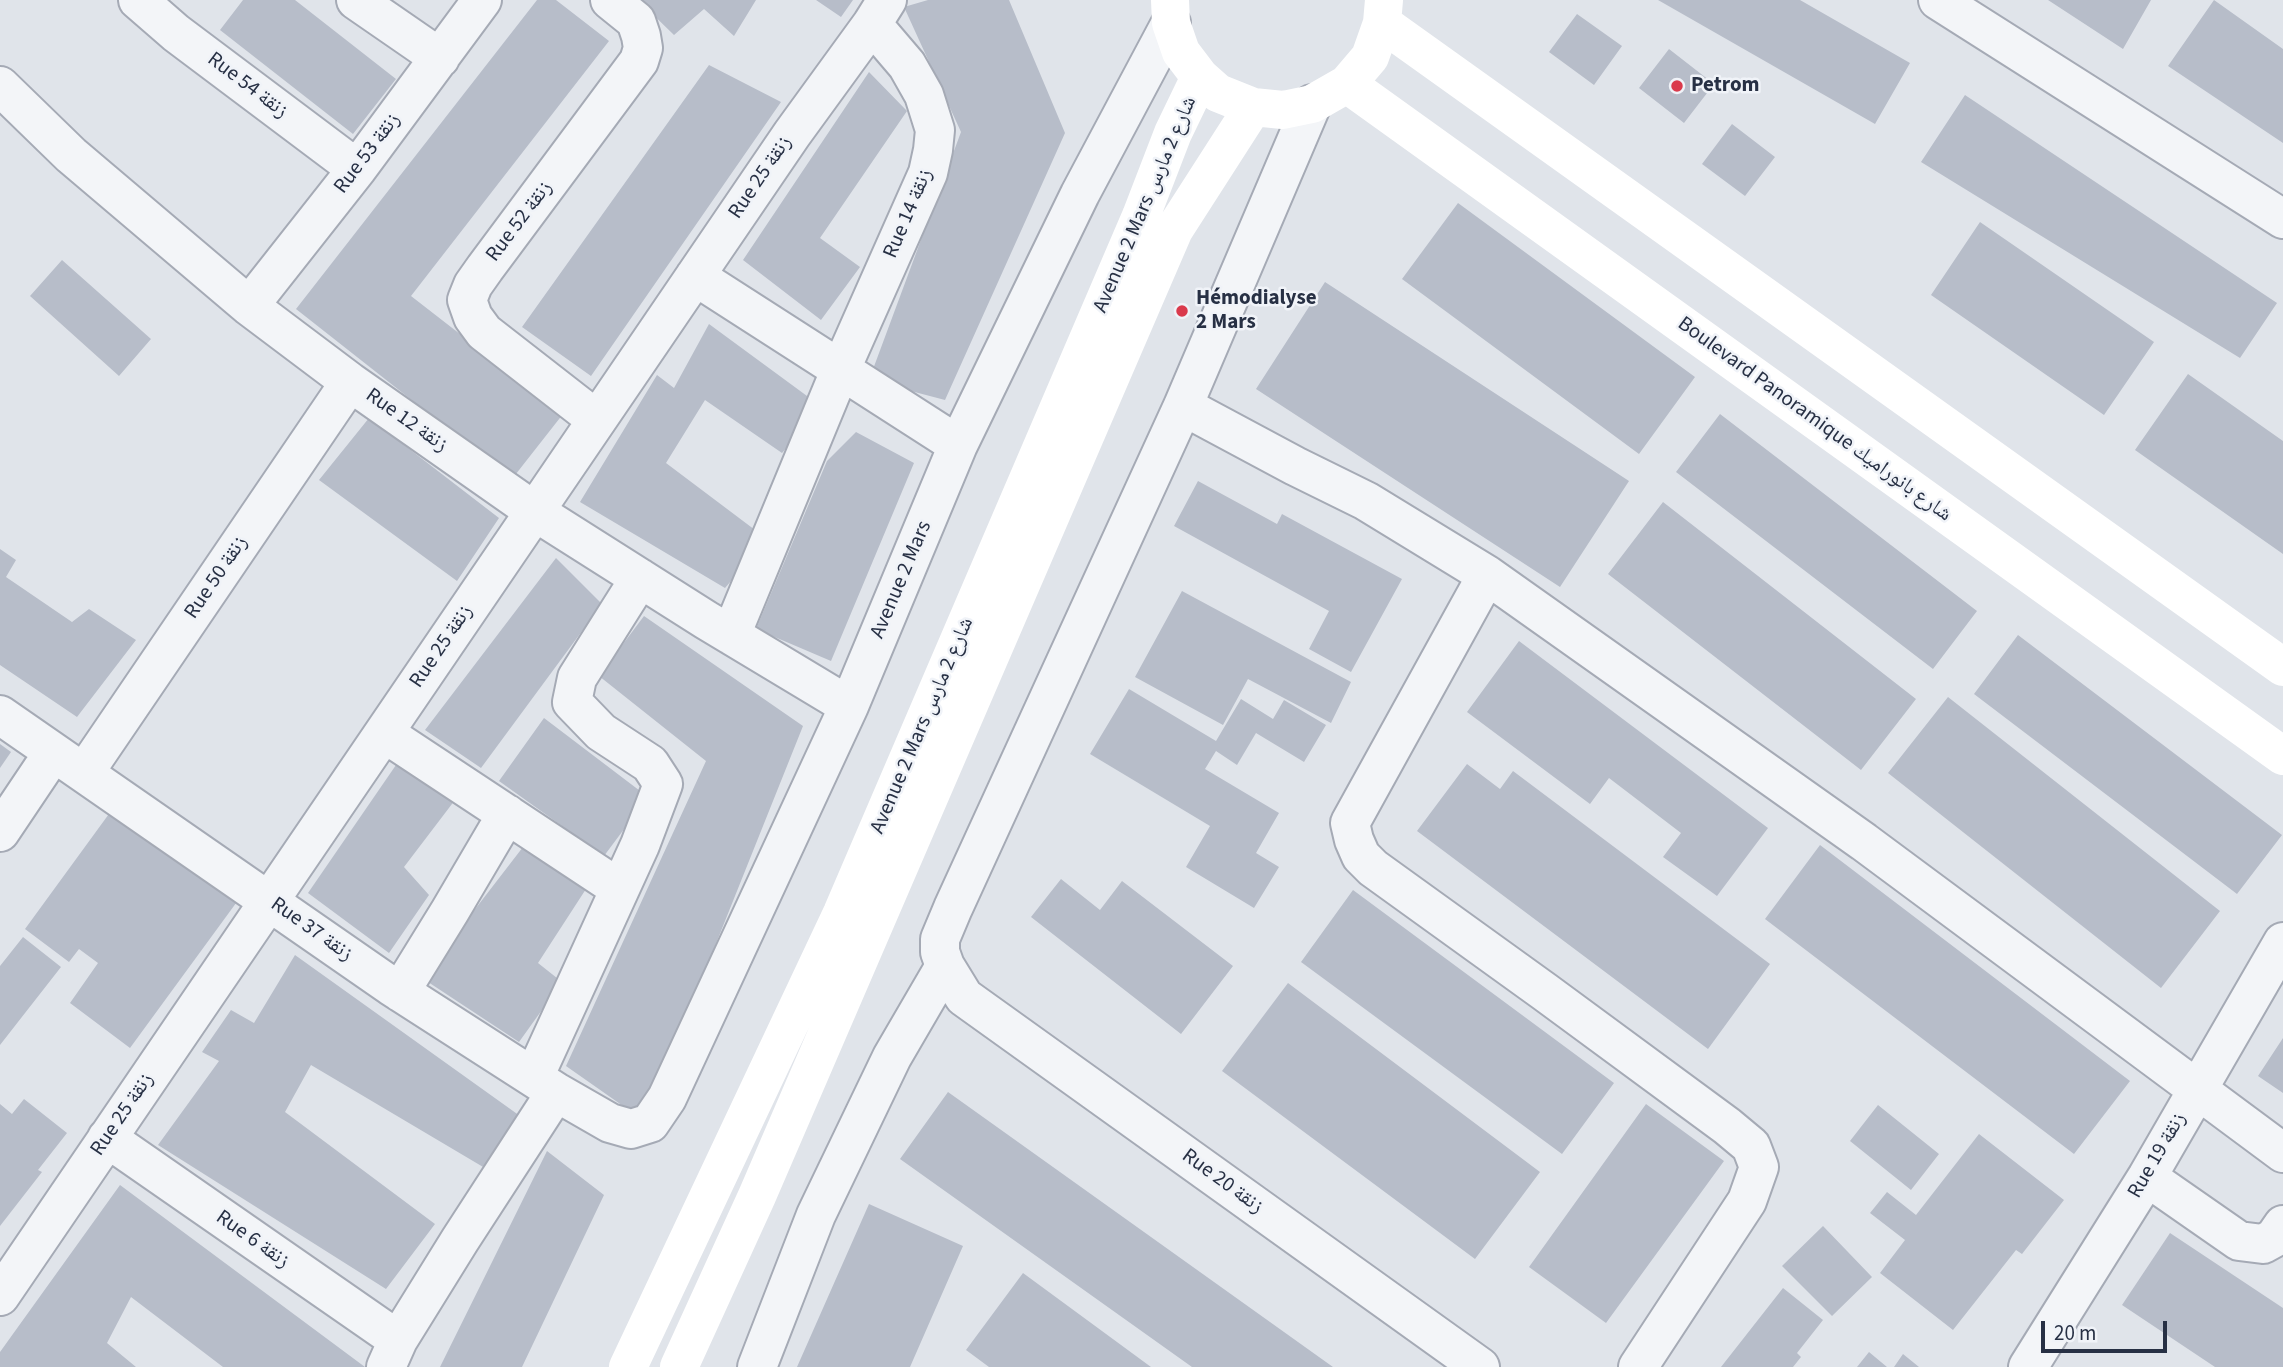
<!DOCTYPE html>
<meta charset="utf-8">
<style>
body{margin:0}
#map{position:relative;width:2283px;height:1367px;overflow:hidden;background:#e0e4ea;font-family:"Source Sans 3",sans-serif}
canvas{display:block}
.scale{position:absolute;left:2041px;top:1321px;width:126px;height:32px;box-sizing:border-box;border:4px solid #273044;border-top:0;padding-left:9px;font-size:21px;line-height:24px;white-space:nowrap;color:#273044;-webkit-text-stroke:5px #f0f3f8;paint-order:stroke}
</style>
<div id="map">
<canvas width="2283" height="1367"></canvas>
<div class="scale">20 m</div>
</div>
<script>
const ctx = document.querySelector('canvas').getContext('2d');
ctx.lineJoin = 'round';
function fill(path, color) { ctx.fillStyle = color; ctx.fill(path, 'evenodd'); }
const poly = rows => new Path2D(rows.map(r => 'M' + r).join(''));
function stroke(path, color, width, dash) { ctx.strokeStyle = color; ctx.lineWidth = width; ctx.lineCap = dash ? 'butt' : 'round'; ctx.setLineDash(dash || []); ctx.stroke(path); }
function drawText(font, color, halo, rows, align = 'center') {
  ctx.font = font + ' "Source Sans 3","Noto Naskh Arabic",sans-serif'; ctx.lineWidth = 5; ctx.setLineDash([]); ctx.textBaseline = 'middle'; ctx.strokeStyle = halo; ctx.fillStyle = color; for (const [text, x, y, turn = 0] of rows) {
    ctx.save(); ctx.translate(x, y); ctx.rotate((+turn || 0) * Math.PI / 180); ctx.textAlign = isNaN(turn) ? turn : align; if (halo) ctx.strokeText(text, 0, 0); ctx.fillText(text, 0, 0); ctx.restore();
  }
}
const building = poly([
 [243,0,295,0,396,79,353,134,220,30],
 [537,0,556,0,609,41,411,296,563,414,512,479,296,309],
 [638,0,756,0,734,36,704,9,674,35],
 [816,0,853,0,841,17],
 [928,0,1009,0,1065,133,945,400,869,380,961,132,904,7],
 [1658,0,1800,0,1910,63,1875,124],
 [2048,0,2151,0,2123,49],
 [2214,0,2283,49,2283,143,2168,66],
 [1577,14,1622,46,1594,85,1549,52],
 [1669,49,1714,84,1684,123,1639,88],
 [709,65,781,102,591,376,522,327],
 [869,72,907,111,820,238,860,267,821,320,743,260],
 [1965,95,2277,303,2240,358,1921,162],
 [1732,124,1775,157,1745,196,1702,164],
 [1458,203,1695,377,1639,454,1402,279],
 [1980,222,2154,342,2104,415,1931,295],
 [62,260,151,339,119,376,30,296],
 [1325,282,1629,481,1560,587,1256,389],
 [709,324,822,407,782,453,705,400,666,463,767,539,725,588,580,502,657,375,674,388],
 [2188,374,2283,441,2283,554,2135,450],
 [1720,414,1977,611,1933,669,1676,472],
 [369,418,499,518,457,581,319,480],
 [856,432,914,463,831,661,756,629,827,461],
 [1198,481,1277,524,1282,514,1402,579,1351,672,1309,649,1329,611,1174,526],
 [1663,502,1916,699,1861,770,1608,574],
 [0,549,16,560,6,577,72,622,89,609,136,640,77,717,0,665],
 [556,558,602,604,481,768,425,730],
 [1182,591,1351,682,1331,723,1248,679,1223,725,1135,677],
 [644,616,803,726,655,1096,633,1113,566,1066,706,761,599,676],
 [2018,635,2282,835,2237,894,1974,694],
 [1519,641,1768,828,1717,896,1663,857,1681,833,1609,778,1590,804,1467,712],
 [1129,689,1216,741,1241,699,1273,719,1284,700,1326,725,1304,762,1256,733,1237,765,1216,751,1205,769,1279,813,1256,853,1279,867,1254,908,1186,867,1210,826,1090,754],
 [1948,697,2220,911,2161,988,1888,773],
 [544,718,648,797,604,856,499,781],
 [0,744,11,752,0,768],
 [1467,764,1500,789,1513,771,1770,964,1708,1049,1417,831],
 [396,765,455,800,404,867,429,895,389,953,308,893],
 [114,807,239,899,130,1048,70,1003,98,963,79,949,69,962,25,929],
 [1820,845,2130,1081,2074,1154,1765,919],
 [523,847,586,889,538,963,562,982,519,1042,422,978],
 [1061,879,1100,910,1122,881,1233,966,1181,1034,1031,917],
 [1353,890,1614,1083,1562,1154,1301,962],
 [23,937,61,967,0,1045,0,966],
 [295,955,534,1126,500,1177,311,1065,285,1112,435,1224,386,1289,158,1145,219,1061,202,1052,231,1010,254,1023],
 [1288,983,1540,1172,1475,1259,1222,1071],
 [2283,1038,2283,1093,2258,1076],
 [948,1092,1333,1367,1192,1367,900,1159],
 [24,1099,67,1133,38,1170,42,1172,0,1226,0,1104,12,1114],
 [1646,1104,1724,1161,1606,1323,1529,1267],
 [1878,1105,1939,1154,1911,1190,1850,1141],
 [1979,1134,2064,1200,2022,1254,2016,1250,1953,1330,1880,1273,1905,1240,1870,1213,1887,1192,1916,1215],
 [547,1151,604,1195,522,1367,440,1367],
 [120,1185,365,1367,223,1367,131,1297,107,1343,136,1367,0,1367,0,1352],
 [869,1204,963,1246,910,1367,797,1367],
 [1823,1226,1872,1277,1832,1316,1782,1266],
 [2170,1233,2283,1308,2283,1367,2215,1367,2122,1305],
 [1023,1273,1151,1367,989,1367,966,1350],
 [1783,1288,1823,1320,1797,1353,1801,1357,1793,1367,1721,1367],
 [1869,1352,1887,1367,1857,1367],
 [1903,1354,1919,1367,1894,1367]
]);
const street = poly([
 [138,0,176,33,357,169],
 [356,0,440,58],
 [1938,0,2283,219],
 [0,86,71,155,249,306,350,382,534,511,706,620,849,706],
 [1312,104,1183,406,953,908,940,939,940,952,945,966,964,997,1480,1367],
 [695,276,958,445],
 [249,306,357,169,482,0],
 [1183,406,1295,466,1366,501,1487,575,1864,842,2283,1153],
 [597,420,484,332,473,317,467,300,473,285,485,268,639,61,643,48,641,36,636,21,610,0],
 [1487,575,1350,823,1354,840,1361,856,1373,868,1545,992,1727,1126,1751,1146,1759,1167,1747,1201,1638,1367],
 [731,635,840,371,928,173,933,150,935,130,924,95,907,65,872,24],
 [0,715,391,986,556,1092,610,1123,631,1129,650,1123,667,1098,849,706,958,445,1080,194,1171,23],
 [384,733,620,889],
 [84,773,350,382],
 [0,832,53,753],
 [400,992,450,911,507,814],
 [534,1077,640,845,663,784,650,764,601,732,572,702,577,678,640,578],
 [107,1138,398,1340],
 [2147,1177,2239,1241,2263,1244,2274,1238,2283,1225],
 [0,1296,792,134,872,24,887,0],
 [386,1367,398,1340,460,1240,556,1092],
 [757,1367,816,1215,892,1057,945,966],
 [2028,1367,2147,1177,2283,942]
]);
const secondary = poly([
 [1170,0,1171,23,1181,52,1200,77,1218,93,1253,107,1283,110,1312,104,1347,84,1370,57,1382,23,1384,0],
 [1382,23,2283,667],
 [1347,84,2283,756],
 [628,1367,842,913,1141,216,1173,133,1200,77],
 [679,1367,757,1196,1174,230,1253,107]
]);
const markers = [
 [1677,86,7,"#da3a4c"],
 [1182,311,7,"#da3a4c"]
];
const streetNames = [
 ["Rue 54 زنقة",247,86,37],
 ["Rue 53 زنقة",368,154,-53],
 ["Rue 25 زنقة",761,178,-56],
 ["Avenue 2 Mars شارع 2 مارس",1146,205,-67],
 ["Rue 14 زنقة",909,214,-67],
 ["Rue 52 زنقة",520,222,-53],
 ["Boulevard Panoramique شارع بانوراميك",1814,420,36],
 ["Rue 12 زنقة",406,421,35],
 ["Rue 50 زنقة",217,578,-56],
 ["Avenue 2 Mars",902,580,-67],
 ["Rue 25 زنقة",442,647,-56],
 ["Avenue 2 Mars شارع 2 مارس",923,726,-67],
 ["Rue 37 زنقة",311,930,35],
 ["Rue 25 زنقة",123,1115,-56],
 ["Rue 19 زنقة",2158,1156,-60],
 ["Rue 20 زنقة",1222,1182,36],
 ["Rue 6 زنقة",252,1240,35]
];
const poiNames = [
 ["Petrom",1691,86],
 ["Hémodialyse",1196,299],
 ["2 Mars",1196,323]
];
fill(building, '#b7bdc9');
stroke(street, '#a5aab5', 42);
stroke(street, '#f3f5f8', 38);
stroke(secondary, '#fff', 38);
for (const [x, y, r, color] of markers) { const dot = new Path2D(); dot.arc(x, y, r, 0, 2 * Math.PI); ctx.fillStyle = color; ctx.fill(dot); stroke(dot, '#f0f3f8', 2.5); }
drawText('21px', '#273044', '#f0f3f8', streetNames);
drawText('bold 21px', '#273044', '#f0f3f8', poiNames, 'left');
</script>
